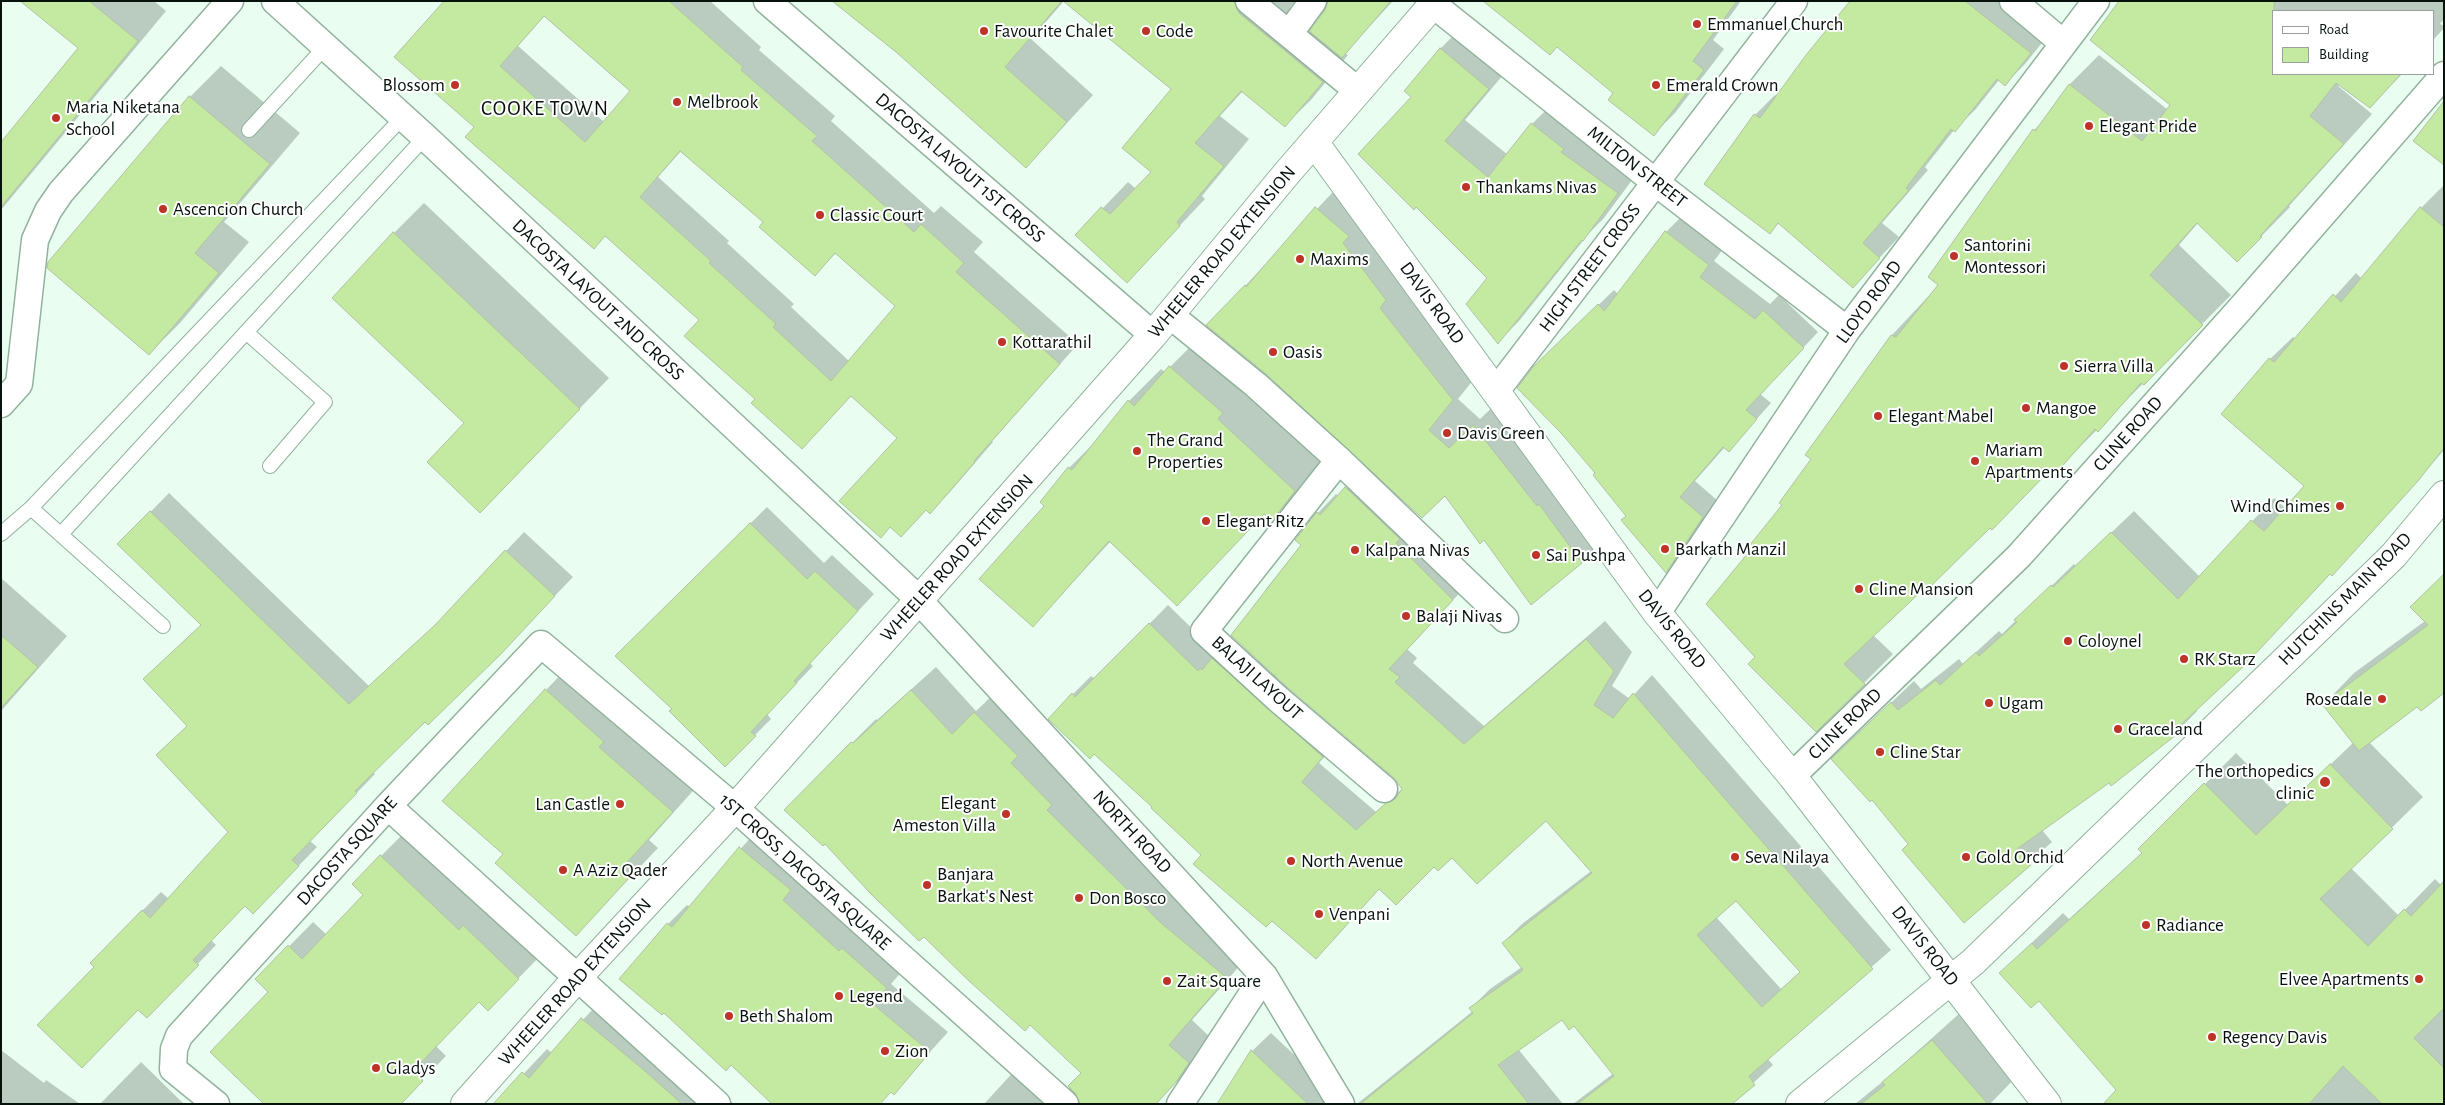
<!DOCTYPE html>
<style>
body{margin:0}
#map{position:relative;width:2445px;height:1105px;overflow:hidden;background:#e9fef0;font-family:"Alegreya Sans",sans-serif}
canvas{display:block}
.frame{position:absolute;inset:0;border:2px solid #06120b;pointer-events:none}
.legend{position:absolute;left:2272px;top:10px;width:162px;height:65px;box-sizing:border-box;background:#fff;border:1px solid #9ba09d;margin:0;padding:6px 9px;list-style:none;font-size:15px;color:#06120b}
.legend li{display:flex;align-items:center;gap:10px;height:25px}
.legend b{width:25px;border:1px solid #9ba09d}
</style>
<div id="map">
<canvas width="2445" height="1105"></canvas>
<div class="frame"></div>
<ul class="legend">
<li><b style="height:6px;background:#fff"></b>Road</li>
<li><b style="height:14px;background:#c4eaa2"></b>Building</li>
</ul>
</div>
<script>
const ctx = document.querySelector('canvas').getContext('2d');
ctx.lineJoin = 'round';
function fill(path, color) { ctx.fillStyle = color; ctx.fill(path, 'evenodd'); }
const poly = rows => new Path2D(rows.map(r => 'M' + r).join(''));
function stroke(path, color, width, dash) { ctx.strokeStyle = color; ctx.lineWidth = width; ctx.lineCap = dash ? 'butt' : 'round'; ctx.setLineDash(dash || []); ctx.stroke(path); }
function drawText(font, color, halo, rows, align = 'center') {
  ctx.font = font + ' "Alegreya Sans",sans-serif'; ctx.lineWidth = 4; ctx.setLineDash([]); ctx.textBaseline = 'middle'; ctx.strokeStyle = halo; ctx.fillStyle = color; for (const [text, x, y, turn = 0] of rows) {
    ctx.save(); ctx.translate(x, y); ctx.rotate((+turn || 0) * Math.PI / 180); ctx.textAlign = isNaN(turn) ? turn : align; if (halo) ctx.strokeText(text, 0, 0); ctx.fillText(text, 0, 0); ctx.restore();
  }
}
const shadow = poly([
 [22,1,154,1,166,11,1,210,1,140,4,141,80,48],
 [446,1,710,1,761,47,759,50,835,116,831,121,934,213,941,206,983,242,974,252,1078,344,992,441,993,442,949,493,930,512,927,509,901,536,899,438,852,395,757,399,700,320,606,235,594,248,476,127],
 [545,15,631,91,604,122,518,46],
 [682,150,765,222,815,274,836,253,897,306,849,361,791,307,794,304,727,243,729,241,658,177],
 [835,1,1064,1,1031,39,1093,95,1026,167,896,51],
 [1097,1,1296,1,1290,7,1314,27,1329,1,1393,1,1345,53,1348,55,1311,100,1285,125,1243,91,1220,116,1249,139,1202,196,1205,199,1152,255,1077,235,1128,182,1136,189,1153,172,1173,88],
 [1484,1,1741,1,1713,40,1724,49,1675,113,1654,134,1615,92,1558,46],
 [1852,1,2010,1,2050,33,2025,64,2005,84,1999,80,1975,110,1954,130,1925,167,1928,170,1882,223,1899,237,1853,286,1779,222,1770,232,1755,115,1775,95,1778,97],
 [2121,1,2444,1,2444,19,2440,24,2444,26,2444,28,2434,39,2434,11,2274,11,2274,74,2402,74,2370,107,2340,84,2338,86,2372,114,2289,206,2290,207,2237,261,2198,223,2179,245,2231,295,2058,469,2054,465,1873,635,1893,654,1864,683,1756,657,1749,552,1813,459,1807,455,1892,335,1940,284,2034,130,2045,119,2070,84,2099,55,2168,110,2172,105],
 [1461,28,1509,68,1465,120,1508,155,1532,124,1553,103,1638,172,1604,218,1590,232,1519,321,1498,342,1489,278,1413,97,1440,49],
 [221,66,300,133,224,222,249,242,180,323,149,354,49,263,190,97],
 [1346,178,1378,206,1373,212,1482,369,1458,399,1480,419,1504,396,1611,532,1581,562,1484,539,1446,494,1267,373,1245,286],
 [2443,186,2444,450,2354,552,2331,573,2244,664,2196,709,2197,711,2175,734,2111,784,2109,781,2042,830,2052,842,1964,921,1910,844,1855,737,1914,681,1921,689,1959,659,1963,664,1999,631,2002,634,2074,564,2076,566,2134,511,2200,577,2274,498,2285,508,2305,485,2222,414,2270,359,2293,337,2296,339,2356,273,2362,279,2421,208],
 [424,203,609,378,511,480,466,423,394,233],
 [1681,217,1723,249,1714,261,1770,304,1779,295,1818,332,1760,394,1771,403,1729,450,1725,447,1695,481,1718,501,1681,556,1666,571,1596,473,1551,351,1614,290,1618,294,1666,232],
 [1202,335,1327,458,1304,486,1272,519,1265,513,1111,541,1033,625,1046,506,1069,468,1100,437,1129,401,1161,369,1165,372],
 [1365,469,1471,581,1407,649,1417,658,1413,663,1484,726,1605,621,1632,652,1612,686,1630,699,1652,675,1891,950,1767,1058,1773,1065,1730,1104,1573,1104,1614,1073,1574,1024,1562,1019,1518,1049,1563,1104,1357,1104,1473,1011,1471,1008,1490,989,1522,967,1503,943,1522,924,1591,871,1546,819,1452,856,1380,888,1316,958,1202,855,1073,694,1091,676,1095,679,1168,605,1217,653,1340,738,1319,763,1376,812,1403,788,1266,589,1302,544,1297,540,1318,513,1336,494,1338,496],
 [1736,899,1801,971,1781,989,1716,917],
 [169,493,369,686,445,616,524,532,573,577,519,633,425,720,373,772,375,774,310,841,317,847,272,893,246,904,211,940,216,945,165,998,142,911,161,892,169,899,230,832,188,725,202,624,119,544],
 [767,507,824,563,832,555,874,594,810,663,813,666,767,714,771,719,725,765,674,709,617,656],
 [2444,575,2418,705,2369,742,2423,797,2351,868,2399,916,2435,879,2441,885,2444,883,2444,1104,2127,1104,2118,1090,2039,999,2000,973,2063,913,2069,919,2143,852,2140,849,2236,753,2288,805,2354,742,2324,704,2354,673,2425,621],
 [1,578,67,636,1,711],
 [574,661,700,783,649,840,658,848,576,934,505,854,546,690],
 [936,667,976,711,999,689,1075,780,1070,785,1184,899,1250,954,1192,1020,1212,1039,1200,1057,1156,1104,984,1104,1029,1055,1068,1089,1082,1072,852,743,876,719,877,720],
 [758,829,905,968,891,984,948,1032,893,1093,731,1063,621,979,668,924,687,905,690,907],
 [405,832,542,954,512,985,480,1001,436,1046,446,1056,399,1104,257,979,313,922,327,935,365,895,381,856],
 [606,995,669,1048,734,1104,495,1104,547,1049,552,1053],
 [1961,1012,2017,1076,1990,1104,1855,1104,1892,1074],
 [1271,1033,1318,1077,1334,1104,1219,1104,1252,1051],
 [1,1050,44,1083,46,1080,80,1104,1,1104],
 [141,1062,184,1104,100,1104]
]);
const building = poly([
 [20,1,89,1,138,41,1,207,1,142,78,48,20,1],
 [444,1,669,1,743,67,741,70,817,136,812,141,914,232,921,224,964,263,956,272,1060,364,974,461,975,462,930,514,926,510,901,537,890,527,881,538,839,501,897,438,851,396,802,449,751,403,755,399,684,336,699,320,605,236,594,249,465,137,474,127,394,57,444,1],
 [544,16,630,91,585,142,500,66,544,16],
 [680,151,763,222,759,227,815,276,835,253,895,306,831,381,773,327,776,324,709,263,711,261,640,197,680,151],
 [832,1,1062,1,1005,67,1067,122,1026,168,896,52,832,1],
 [1063,1,1234,1,1239,13,1323,82,1285,127,1241,91,1195,143,1224,166,1177,222,1180,226,1127,283,1075,235,1101,207,1110,214,1151,172,1122,148,1171,89,1063,1],
 [1328,1,1391,1,1342,58,1309,31,1325,10,1328,1],
 [1483,1,1737,1,1693,61,1704,70,1654,136,1608,100,1613,93,1557,47,1550,55,1483,1],
 [1850,1,1965,1,2031,53,2005,86,1997,79,1955,132,1951,129,1906,188,1909,190,1863,243,1880,258,1853,288,1778,223,1770,234,1704,184,1754,114,1760,118,1806,55,1850,1],
 [2119,1,2274,1,2274,74,2401,74,2370,108,2336,83,2310,116,2344,144,2260,236,2262,237,2237,262,2197,223,2150,275,2203,325,2144,385,2141,383,2098,432,2095,429,2058,471,2053,467,1992,530,1990,528,1929,588,1927,586,1844,664,1865,684,1816,732,1748,664,1755,657,1706,604,1748,553,1745,551,1782,505,1779,503,1811,459,1805,455,1891,335,1896,337,1938,285,1928,277,2033,129,2035,131,2069,84,2142,141,2170,105,2090,40,2119,1],
 [1440,48,1489,89,1445,141,1488,177,1531,123,1564,149,1561,152,1618,193,1583,241,1582,240,1498,344,1466,304,1487,278,1416,207,1414,210,1358,154,1411,97,1404,91,1440,48],
 [189,96,270,164,195,253,219,273,149,355,47,268,48,262,189,96],
 [2444,101,2444,165,2413,141,2444,101],
 [1315,207,1349,236,1343,243,1386,300,1380,308,1453,400,1429,430,1449,448,1473,425,1537,506,1539,504,1582,563,1531,605,1484,540,1480,544,1445,496,1422,518,1266,374,1206,325,1245,285,1246,287,1315,207],
 [2420,207,2444,227,2444,448,2418,481,2332,576,2330,574,2245,665,2173,732,2176,735,2111,786,2109,783,2017,849,2031,865,1964,923,1902,850,1908,844,1872,800,1870,802,1831,759,1891,702,1898,710,1936,680,1940,685,1976,652,1979,656,2017,622,2014,620,2051,585,2053,587,2111,532,2178,599,2251,520,2264,531,2304,486,2221,414,2269,358,2274,362,2333,294,2341,302,2420,207],
 [1665,231,1709,265,1700,277,1755,319,1763,310,1804,348,1746,410,1757,419,1729,452,1723,447,1680,497,1703,517,1666,573,1621,520,1626,516,1593,475,1595,473,1561,433,1517,388,1534,366,1598,304,1604,311,1665,231],
 [393,232,580,409,480,513,427,462,464,423,332,298,393,232],
 [1169,366,1223,413,1218,419,1295,491,1272,521,1264,514,1177,606,1109,541,1033,627,979,579,1044,506,1040,502,1068,467,1072,470,1128,400,1134,406,1169,366],
 [1345,487,1400,539,1396,543,1453,600,1389,669,1400,677,1395,682,1464,744,1586,639,1614,671,1594,705,1613,718,1633,693,1873,969,1749,1076,1755,1085,1732,1104,1577,1104,1614,1076,1574,1026,1569,1030,1562,1020,1498,1065,1529,1104,1360,1104,1473,1013,1469,1008,1523,970,1502,943,1592,873,1546,821,1477,884,1452,858,1438,871,1434,867,1396,905,1379,889,1316,959,1272,921,1266,927,1193,864,1201,855,1151,808,1152,807,1094,754,1090,759,1048,719,1072,693,1075,697,1149,623,1198,671,1200,668,1202,670,1212,658,1323,757,1302,782,1356,830,1386,803,1395,799,1402,789,1394,778,1288,688,1231,635,1301,545,1295,540,1317,512,1320,515,1345,487],
 [1736,901,1800,972,1762,1007,1697,935,1736,901],
 [150,511,349,704,435,625,505,550,555,596,501,654,428,725,425,722,355,791,357,793,292,860,299,866,253,914,245,906,193,960,199,965,147,1018,138,1010,82,1068,37,1025,94,967,90,963,142,910,150,918,228,832,156,755,187,726,143,679,201,625,117,544,150,511],
 [750,523,807,579,815,571,858,611,794,681,797,683,751,732,756,736,725,767,669,711,672,709,615,656,750,523],
 [2444,574,2444,693,2421,711,2417,707,2359,751,2322,704,2428,625,2410,607,2444,574],
 [1,635,38,667,1,708,1,635],
 [545,689,604,742,599,747,673,812,621,869,630,877,576,936,495,863,503,854,442,801,545,689],
 [911,690,952,734,974,712,1018,756,1011,763,1052,805,1047,810,1160,922,1227,978,1169,1045,1189,1063,1176,1082,1156,1104,1080,1104,1075,1093,1068,1086,1081,1073,1030,1025,1025,1031,969,981,924,937,919,941,870,893,825,844,823,846,784,810,851,742,853,743,911,690],
 [2330,764,2393,829,2320,899,2368,946,2404,909,2411,916,2444,881,2444,1008,2414,1038,2444,1068,2444,1104,2382,1104,2343,1066,2309,1104,2103,1104,2116,1090,2039,1001,2031,1008,1999,973,2032,943,2037,949,2070,919,2142,853,2138,849,2204,783,2256,835,2330,764],
 [739,847,791,890,783,900,839,951,842,948,887,988,873,1004,930,1052,894,1095,891,1092,880,1104,772,1104,731,1065,726,1071,664,1013,662,1015,619,979,667,923,672,927,739,847],
 [380,855,459,930,463,925,519,979,488,1011,479,1002,413,1071,423,1081,401,1104,264,1104,210,1052,268,992,255,979,288,945,302,959,363,895,352,884,380,855],
 [581,1018,645,1071,682,1104,493,1104,522,1072,529,1078,581,1018],
 [1932,1040,1988,1104,1861,1104,1885,1085,1882,1082,1932,1040],
 [1251,1050,1308,1104,1217,1104,1251,1050]
]);
const lane = poly([
 [249,130,326,46],
 [246,332,325,402,270,466],
 [31,508,163,626],
 [62,533,425,137],
 [1,534,31,508,403,117]
]);
const street = poly([
 [275,1,425,137,912,593,1264,976,1341,1104],
 [767,1,1153,335],
 [1249,1,1358,91],
 [1429,1,1655,182,1847,330],
 [2013,1,2063,43],
 [1289,34,1313,1],
 [1170,315,1256,385,1339,460,1204,631,1278,699,1384,789],
 [1496,391,1794,1],
 [1,404,19,384,35,240,48,211,61,192,230,1],
 [1339,460,1505,619],
 [1657,613,1847,330,2096,1],
 [1792,776,2019,556,2241,308,2444,75],
 [388,806,717,1104],
 [216,1104,173,1069,174,1049,179,1036,388,806,541,644,735,808,1065,1104],
 [1180,1104,1264,976]
]);
const secondary = poly([
 [1314,142,1657,613,1792,776,2047,1104],
 [465,1104,578,977,735,808,1153,335,1287,173,1436,1],
 [1800,1104,1973,962,2393,556,2444,495]
]);
const markers = [
 [1697,24,5,"#bf3226"],
 [984,31,5,"#bf3226"],
 [1146,31,5,"#bf3226"],
 [455,85,5,"#bf3226"],
 [1656,85,5,"#bf3226"],
 [677,102,5,"#bf3226"],
 [56,118,5,"#bf3226"],
 [2089,126,5,"#bf3226"],
 [1466,187,5,"#bf3226"],
 [163,209,5,"#bf3226"],
 [820,215,5,"#bf3226"],
 [1954,256,5,"#bf3226"],
 [1300,259,5,"#bf3226"],
 [1002,342,5,"#bf3226"],
 [1273,352,5,"#bf3226"],
 [2064,366,5,"#bf3226"],
 [2026,408,5,"#bf3226"],
 [1878,416,5,"#bf3226"],
 [1447,433,5,"#bf3226"],
 [1137,451,5,"#bf3226"],
 [1975,461,5,"#bf3226"],
 [2340,506,5,"#bf3226"],
 [1206,521,5,"#bf3226"],
 [1665,549,5,"#bf3226"],
 [1355,550,5,"#bf3226"],
 [1536,555,5,"#bf3226"],
 [1859,589,5,"#bf3226"],
 [1406,616,5,"#bf3226"],
 [2068,641,5,"#bf3226"],
 [2184,659,5,"#bf3226"],
 [2382,699,5,"#bf3226"],
 [1989,703,5,"#bf3226"],
 [2118,729,5,"#bf3226"],
 [1880,752,5,"#bf3226"],
 [2325,782,6,"#bf3226"],
 [620,804,5,"#bf3226"],
 [1006,814,5,"#bf3226"],
 [1735,857,5,"#bf3226"],
 [1966,857,5,"#bf3226"],
 [1291,861,5,"#bf3226"],
 [563,870,5,"#bf3226"],
 [927,885,5,"#bf3226"],
 [1079,898,5,"#bf3226"],
 [1319,914,5,"#bf3226"],
 [2146,925,5,"#bf3226"],
 [2419,979,5,"#bf3226"],
 [1167,981,5,"#bf3226"],
 [839,996,5,"#bf3226"],
 [729,1016,5,"#bf3226"],
 [2212,1037,5,"#bf3226"],
 [885,1051,5,"#bf3226"],
 [376,1068,5,"#bf3226"]
];
const poiNames = [
 ["Emmanuel Church",1707,24],
 ["Favourite Chalet",994,31],
 ["Code",1156,31],
 ["Blossom",445,85,"right"],
 ["Emerald Crown",1666,85],
 ["Melbrook",687,102],
 ["Maria Niketana",66,107],
 ["School",66,129],
 ["Elegant Pride",2099,126],
 ["Thankams Nivas",1476,187],
 ["Ascencion Church",173,209],
 ["Classic Court",830,215],
 ["Santorini",1964,245],
 ["Montessori",1964,267],
 ["Maxims",1310,259],
 ["Kottarathil",1012,342],
 ["Oasis",1283,352],
 ["Sierra Villa",2074,366],
 ["Mangoe",2036,408],
 ["Elegant Mabel",1888,416],
 ["Davis Green",1457,433],
 ["The Grand",1147,440],
 ["Properties",1147,462],
 ["Mariam",1985,450],
 ["Apartments",1985,472],
 ["Wind Chimes",2330,506,"right"],
 ["Elegant Ritz",1216,521],
 ["Barkath Manzil",1675,549],
 ["Kalpana Nivas",1365,550],
 ["Sai Pushpa",1546,555],
 ["Cline Mansion",1869,589],
 ["Balaji Nivas",1416,616],
 ["Coloynel",2078,641],
 ["RK Starz",2194,659],
 ["Rosedale",2372,699,"right"],
 ["Ugam",1999,703],
 ["Graceland",2128,729],
 ["Cline Star",1890,752],
 ["The orthopedics",2314,771,"right"],
 ["clinic",2314,793,"right"],
 ["Elegant",996,803,"right"],
 ["Ameston Villa",996,825,"right"],
 ["Lan Castle",610,804,"right"],
 ["Seva Nilaya",1745,857],
 ["Gold Orchid",1976,857],
 ["North Avenue",1301,861],
 ["A Aziz Qader",573,870],
 ["Banjara",937,874],
 ["Barkat's Nest",937,896],
 ["Don Bosco",1089,898],
 ["Venpani",1329,914],
 ["Radiance",2156,925],
 ["Elvee Apartments",2409,979,"right"],
 ["Zait Square",1177,981],
 ["Legend",849,996],
 ["Beth Shalom",739,1016],
 ["Regency Davis",2222,1037],
 ["Zion",895,1051],
 ["Gladys",386,1068]
];
const streetNames = [
 ["MILTON STREET",1637,167,38],
 ["DACOSTA LAYOUT 1ST CROSS",960,168,41],
 ["WHEELER ROAD EXTENSION",1222,252,-50],
 ["HIGH STREET CROSS",1590,268,-53],
 ["DACOSTA LAYOUT 2ND CROSS",598,300,43],
 ["LLOYD ROAD",1869,302,-54],
 ["DAVIS ROAD",1432,303,54],
 ["CLINE ROAD",2128,434,-48],
 ["WHEELER ROAD EXTENSION",957,558,-48],
 ["HUTCHINS MAIN ROAD",2345,599,-45],
 ["DAVIS ROAD",1672,629,51],
 ["BALAJI LAYOUT",1257,678,42],
 ["CLINE ROAD",1845,724,-44],
 ["NORTH ROAD",1132,832,47],
 ["DACOSTA SQUARE",347,851,-48],
 ["1ST CROSS, DACOSTA SQUARE",805,872,42],
 ["DAVIS ROAD",1925,946,52],
 ["WHEELER ROAD EXTENSION",575,982,-48]
];
const quarterNames = [
 ["COOKE TOWN",545,109]
];
fill(shadow, '#0003');
fill(building, '#c4eaa2');
stroke(building, '#b1c2a2', 1);
stroke(lane, '#91b29c', 16);
stroke(street, '#91b29c', 29);
stroke(secondary, '#91b29c', 30);
stroke(lane, '#fff', 14);
stroke(street, '#fff', 26);
stroke(secondary, '#fff', 28);
for (const [x, y, r, color] of markers) { const dot = new Path2D(); dot.arc(x, y, r, 0, 2 * Math.PI); ctx.fillStyle = color; ctx.fill(dot); stroke(dot, '#fff', 2); }
drawText('19px', '#06120b', '#fff', poiNames, 'left');
drawText('19px', '#06120b', '#fff', streetNames);
ctx.letterSpacing = '1px';
drawText('21px', '#06120b', '#fff', quarterNames);
ctx.letterSpacing = '0px';
</script>
